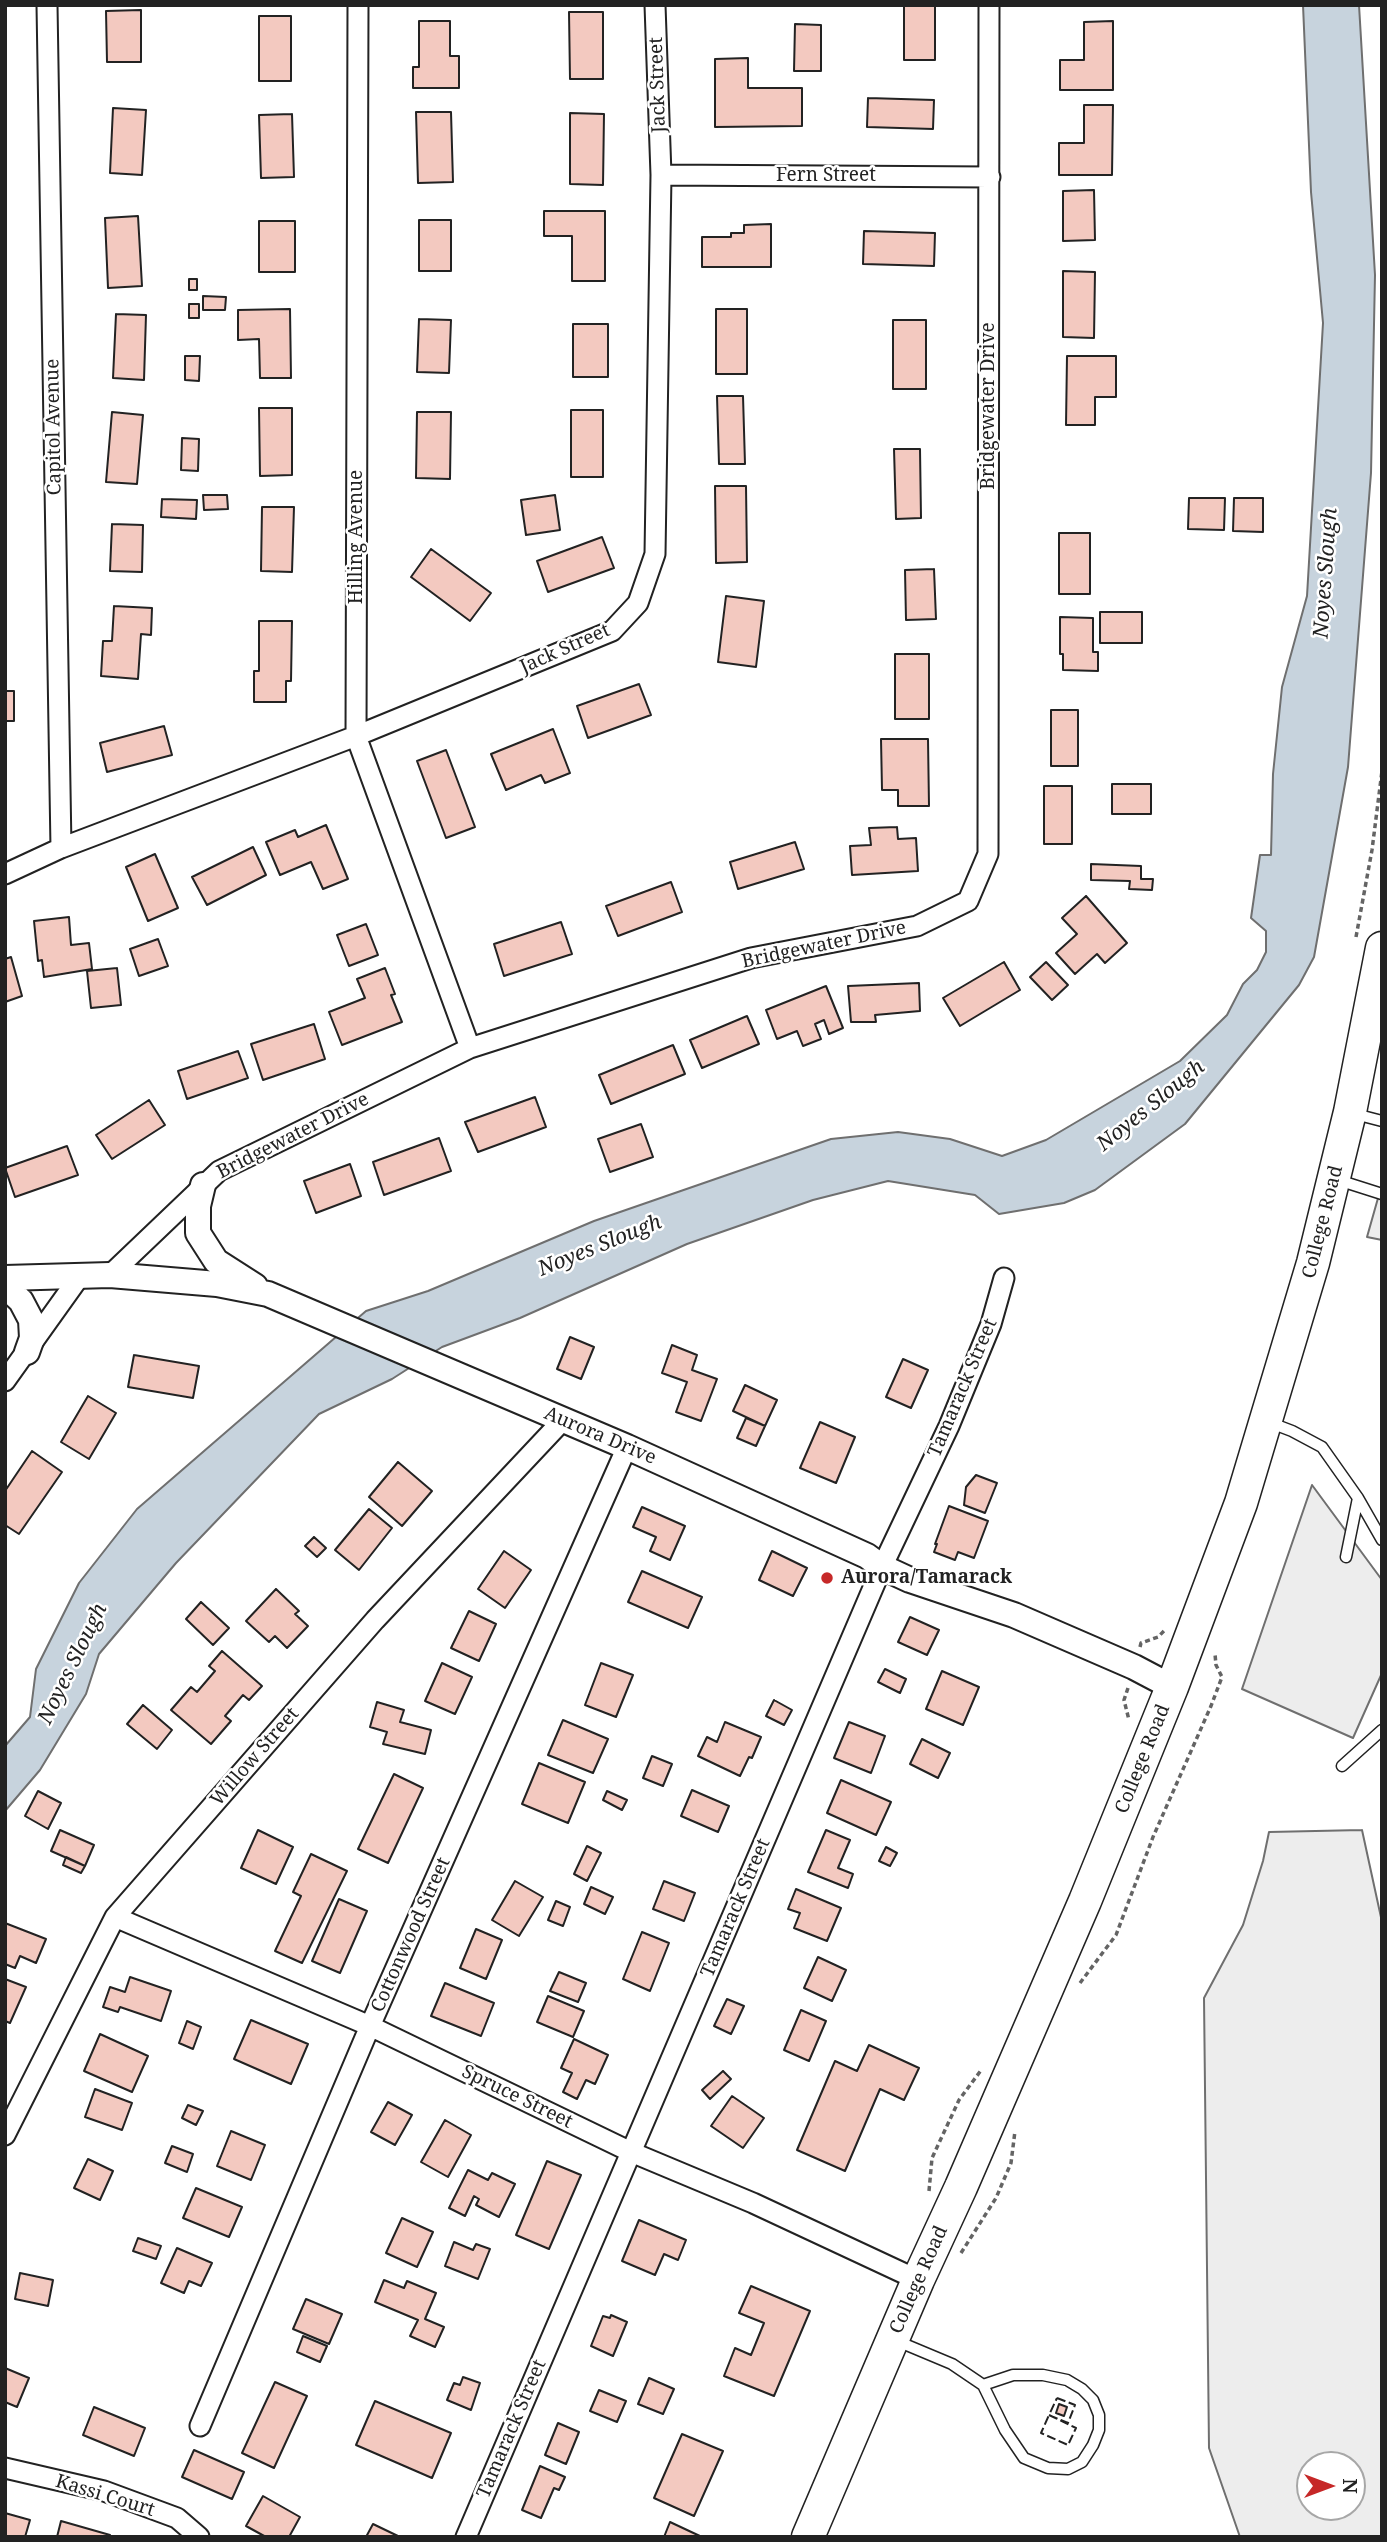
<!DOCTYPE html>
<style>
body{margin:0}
#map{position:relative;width:1387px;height:2542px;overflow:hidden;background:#fff;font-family:"Noto Serif",serif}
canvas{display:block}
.frame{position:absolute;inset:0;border:7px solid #222;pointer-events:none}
.north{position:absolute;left:1296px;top:2451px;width:70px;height:70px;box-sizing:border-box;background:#fff;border:2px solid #a7a7a7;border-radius:50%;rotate:90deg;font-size:19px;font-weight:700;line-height:28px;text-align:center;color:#222}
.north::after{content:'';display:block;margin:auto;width:24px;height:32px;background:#c62828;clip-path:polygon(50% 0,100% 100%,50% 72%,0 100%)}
</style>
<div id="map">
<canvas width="1387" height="2542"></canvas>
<div class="frame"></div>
<div class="north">N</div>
</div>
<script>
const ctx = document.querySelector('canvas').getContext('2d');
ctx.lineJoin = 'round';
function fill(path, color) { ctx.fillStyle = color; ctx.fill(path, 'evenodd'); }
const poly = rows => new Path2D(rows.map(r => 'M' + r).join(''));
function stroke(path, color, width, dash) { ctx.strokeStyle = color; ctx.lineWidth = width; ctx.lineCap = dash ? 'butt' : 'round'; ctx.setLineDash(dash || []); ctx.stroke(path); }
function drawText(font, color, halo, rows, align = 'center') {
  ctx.font = font + ' "Noto Serif",serif'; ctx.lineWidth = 5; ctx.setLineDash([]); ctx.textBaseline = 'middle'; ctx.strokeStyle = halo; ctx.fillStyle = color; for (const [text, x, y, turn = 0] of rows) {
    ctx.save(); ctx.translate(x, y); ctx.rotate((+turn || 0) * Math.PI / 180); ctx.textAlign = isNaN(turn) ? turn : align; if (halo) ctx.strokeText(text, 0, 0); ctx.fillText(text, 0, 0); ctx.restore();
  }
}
const parking = poly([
 [1382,1184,1382,1240,1367,1237,1382,1184],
 [1312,1485,1382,1580,1382,1673,1353,1738,1242,1689,1312,1485],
 [1362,1830,1382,1922,1382,2537,1240,2537,1209,2448,1204,1998,1243,1925,1263,1861,1269,1832,1362,1830],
 [1310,2465,1352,2465,1352,2507,1310,2507,1310,2465]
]);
const water = poly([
 [1303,5,1359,5,1375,275,1371,473,1348,767,1314,957,1299,985,1185,1124,1095,1190,1064,1203,999,1214,975,1195,888,1181,813,1200,687,1244,520,1318,442,1347,392,1379,319,1414,176,1563,99,1654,86,1694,40,1770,5,1811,5,1746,30,1717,36,1669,79,1583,137,1509,366,1311,428,1291,594,1221,831,1139,898,1132,950,1139,1002,1156,1046,1140,1180,1061,1227,1015,1243,984,1257,970,1266,952,1266,931,1251,918,1260,855,1271,855,1273,774,1282,687,1307,596,1323,323,1311,192,1303,5]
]);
const building = poly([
 [904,5,935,5,935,60,904,60,904,5],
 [141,10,141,62,107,62,106,11,141,10],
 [569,12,603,12,603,79,570,79,569,12],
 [259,16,291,16,291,81,259,81,259,16],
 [419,21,450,21,450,56,459,56,459,88,413,88,413,67,419,67,419,21],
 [1113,21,1113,90,1060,90,1060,60,1084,60,1084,22,1113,21],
 [795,24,821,25,821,71,794,71,795,24],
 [748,58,748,88,802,88,802,126,715,127,715,59,748,58],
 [868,98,934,100,933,129,867,127,868,98],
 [1084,105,1113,105,1112,175,1059,175,1059,143,1084,143,1084,105],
 [113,108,146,110,142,175,110,173,113,108],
 [416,112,451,112,453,182,418,183,416,112],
 [570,113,604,114,603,185,570,184,570,113],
 [292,114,294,177,261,178,259,115,292,114],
 [1094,190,1095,240,1063,241,1063,191,1094,190],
 [544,211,605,211,605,281,572,281,572,236,544,236,544,211],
 [138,216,142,286,108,288,105,218,138,216],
 [419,220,451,220,451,271,419,271,419,220],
 [259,221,295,221,295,272,259,272,259,221],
 [771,224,771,267,702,267,702,237,731,237,731,233,744,233,744,225,771,224],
 [864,231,935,233,934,266,863,264,864,231],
 [1063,271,1095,272,1094,338,1063,337,1063,271],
 [189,279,197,279,197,290,189,290,189,279],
 [203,296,226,297,225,310,203,310,203,296],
 [189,304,199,304,199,318,189,318,189,304],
 [290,309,291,378,260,378,259,339,238,340,238,310,290,309],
 [716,309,747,309,747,374,716,374,716,309],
 [116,314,146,315,144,380,113,378,116,314],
 [419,319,451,320,449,373,417,372,419,319],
 [893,320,926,320,926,389,893,389,893,320],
 [573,324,608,324,608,377,573,377,573,324],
 [185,356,200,356,199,381,185,380,185,356],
 [1067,356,1116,356,1116,397,1095,397,1095,425,1066,425,1067,356],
 [717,396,743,396,745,464,719,464,717,396],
 [259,408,292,408,292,475,260,476,259,408],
 [571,410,603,410,603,477,571,477,571,410],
 [112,412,143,415,137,484,106,482,112,412],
 [417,412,451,412,450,479,416,478,417,412],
 [182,438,199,439,198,471,181,470,182,438],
 [894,449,920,449,921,518,896,519,894,449],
 [715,486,746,486,747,562,716,563,715,486],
 [203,495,227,495,228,509,204,510,203,495],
 [555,495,560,530,526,535,521,500,555,495],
 [1189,498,1225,498,1224,530,1188,529,1189,498],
 [1234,498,1263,498,1263,532,1233,531,1234,498],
 [162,499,197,500,196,519,161,517,162,499],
 [262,507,294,507,292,572,261,571,262,507],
 [112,524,143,525,142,572,110,571,112,524],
 [1059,533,1090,533,1090,594,1059,594,1059,533],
 [602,537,614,568,548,592,537,561,602,537],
 [431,549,491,593,470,621,411,577,431,549],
 [934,569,936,619,906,620,905,570,934,569],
 [726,596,764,601,756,667,718,662,726,596],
 [114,606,152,608,151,635,141,634,138,679,101,676,103,641,112,641,114,606],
 [1100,612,1142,612,1142,643,1100,643,1100,612],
 [1060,617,1093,618,1093,652,1098,652,1098,671,1063,670,1063,654,1060,654,1060,617],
 [259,621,292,621,291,681,286,681,286,702,254,702,254,671,259,671,259,621],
 [895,654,929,654,929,719,895,719,895,654],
 [639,684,651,715,588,738,577,706,639,684],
 [5,691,14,691,14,721,5,721,5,691],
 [1051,710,1078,710,1078,766,1051,766,1051,710],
 [164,726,172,755,107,772,100,743,164,726],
 [553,729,570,773,545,783,541,775,506,790,491,754,553,729],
 [881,739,928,739,929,806,898,806,898,790,882,790,881,739],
 [446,750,475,827,446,838,417,761,446,750],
 [1112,784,1151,784,1151,814,1112,814,1112,784],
 [1044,786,1072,786,1072,844,1044,844,1044,786],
 [326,825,348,879,323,889,311,862,280,875,266,842,295,830,298,837,326,825],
 [897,827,898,839,916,838,918,871,852,875,850,846,871,845,869,828,897,827],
 [795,842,804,869,738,889,730,862,795,842],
 [253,847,266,875,207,905,192,877,253,847],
 [155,854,178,908,148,921,126,867,155,854],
 [1091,864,1141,866,1141,879,1153,879,1152,890,1129,889,1130,881,1091,880,1091,864],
 [671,882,682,912,618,936,606,906,671,882],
 [1086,896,1127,943,1105,963,1097,954,1075,974,1056,953,1077,934,1062,918,1086,896],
 [69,917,71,945,89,943,92,969,44,977,42,960,38,961,34,921,69,917],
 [561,922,572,954,504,976,494,944,561,922],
 [366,924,378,955,349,966,337,935,366,924],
 [158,939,168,966,139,976,130,949,158,939],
 [11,957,22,996,5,1002,5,959,11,957],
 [1004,962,1020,990,960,1026,943,998,1004,962],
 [1046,962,1068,985,1052,1000,1030,977,1046,962],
 [117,968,121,1005,91,1008,87,971,117,968],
 [385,968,395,994,391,995,402,1022,342,1045,329,1012,365,998,357,979,385,968],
 [919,983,920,1011,875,1015,876,1022,851,1022,848,986,919,983],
 [826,986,843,1028,829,1034,824,1020,815,1024,821,1039,803,1046,797,1031,777,1039,766,1010,826,986],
 [747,1016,759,1044,702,1068,690,1040,747,1016],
 [314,1024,325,1059,263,1080,251,1044,314,1024],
 [673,1045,685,1074,611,1104,599,1075,673,1045],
 [238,1051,248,1078,187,1099,178,1071,238,1051],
 [535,1097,546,1127,478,1152,465,1122,535,1097],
 [149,1100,165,1125,112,1159,96,1135,149,1100],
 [641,1124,653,1157,610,1172,598,1139,641,1124],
 [439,1138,451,1171,384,1195,373,1162,439,1138],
 [67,1146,78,1175,15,1197,5,1168,67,1146],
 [350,1164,361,1196,316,1213,304,1181,350,1164],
 [570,1337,594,1347,581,1379,557,1369,570,1337],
 [672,1345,697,1355,692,1370,717,1379,701,1421,676,1412,687,1382,662,1373,672,1345],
 [134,1355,199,1366,193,1398,128,1387,134,1355],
 [903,1359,928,1370,911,1408,886,1397,903,1359],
 [745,1385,777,1400,765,1426,733,1411,745,1385],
 [88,1396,116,1413,89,1459,61,1442,88,1396],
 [746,1418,765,1426,756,1446,737,1438,746,1418],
 [820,1422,855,1437,836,1483,800,1468,820,1422],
 [32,1451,62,1472,19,1534,5,1525,5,1491,32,1451],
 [398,1462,432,1491,402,1526,369,1497,398,1462],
 [976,1475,997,1483,985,1513,964,1505,966,1487,976,1475],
 [949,1506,988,1521,974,1558,958,1552,955,1560,934,1552,937,1544,935,1544,949,1506],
 [642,1507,685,1526,670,1560,650,1551,656,1537,633,1527,642,1507],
 [369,1509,392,1528,359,1570,335,1550,369,1509],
 [314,1537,326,1548,317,1557,305,1546,314,1537],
 [504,1551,531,1570,505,1608,478,1589,504,1551],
 [772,1551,807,1568,793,1596,759,1580,772,1551],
 [642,1571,702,1597,688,1628,628,1602,642,1571],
 [276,1589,299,1611,295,1614,308,1626,287,1648,275,1636,269,1642,246,1621,276,1589],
 [201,1602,229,1628,213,1645,186,1619,201,1602],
 [469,1611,496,1624,479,1661,451,1648,469,1611],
 [910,1617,939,1630,927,1655,898,1642,910,1617],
 [222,1651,262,1686,249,1700,243,1695,225,1716,231,1721,211,1744,171,1710,191,1687,197,1692,215,1671,209,1666,222,1651],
 [442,1663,472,1677,455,1714,425,1701,442,1663],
 [601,1663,633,1675,616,1717,585,1705,601,1663],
 [885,1669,906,1679,900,1693,878,1682,885,1669],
 [942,1671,979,1687,963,1725,926,1709,942,1671],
 [774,1700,792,1710,784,1725,766,1716,774,1700],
 [377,1702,404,1710,400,1722,431,1730,425,1754,383,1744,387,1732,370,1727,377,1702],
 [143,1705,172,1730,157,1749,127,1724,143,1705],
 [563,1720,608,1739,593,1773,548,1755,563,1720],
 [725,1722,761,1737,752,1758,749,1757,740,1776,698,1756,707,1737,717,1742,725,1722],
 [849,1722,885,1736,871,1773,834,1758,849,1722],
 [922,1739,950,1753,938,1778,910,1764,922,1739],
 [652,1756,672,1764,663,1786,643,1778,652,1756],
 [539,1763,585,1782,568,1823,522,1804,539,1763],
 [394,1774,423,1788,388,1863,358,1849,394,1774],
 [841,1780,891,1802,876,1835,827,1813,841,1780],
 [692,1790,729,1806,718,1832,681,1816,692,1790],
 [38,1791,61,1803,48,1829,25,1816,38,1791],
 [607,1791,627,1800,622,1810,603,1800,607,1791],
 [60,1830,94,1845,85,1866,51,1851,60,1830],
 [258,1830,293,1847,276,1884,241,1868,258,1830],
 [826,1830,850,1840,838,1868,853,1874,848,1888,808,1872,826,1830],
 [587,1846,601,1853,587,1881,574,1874,587,1846],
 [886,1847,897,1853,890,1866,879,1861,886,1847],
 [311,1854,347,1871,302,1963,275,1951,301,1896,293,1892,311,1854],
 [66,1857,85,1866,81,1873,63,1865,66,1857],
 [515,1881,543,1897,519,1936,492,1920,515,1881],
 [664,1881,695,1893,684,1921,653,1909,664,1881],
 [591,1887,613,1897,605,1914,584,1904,591,1887],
 [796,1889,841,1908,827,1941,794,1928,800,1913,788,1909,796,1889],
 [339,1899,367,1911,340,1973,312,1961,339,1899],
 [556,1901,570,1907,563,1926,548,1920,556,1901],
 [5,1923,46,1939,36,1963,20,1956,15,1968,5,1964,5,1923],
 [476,1929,502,1940,486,1979,460,1968,476,1929],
 [642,1932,669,1943,650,1991,623,1979,642,1932],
 [818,1957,846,1970,832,2001,804,1988,818,1957],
 [559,1972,586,1983,578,2002,550,1991,559,1972],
 [130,1977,171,1991,161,2021,120,2007,118,2012,103,2007,110,1987,125,1992,130,1977],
 [5,1979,26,1987,10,2023,5,2021,5,1979],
 [445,1983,494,2003,481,2036,431,2016,445,1983],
 [548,1996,584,2011,573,2037,537,2022,548,1996],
 [727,1999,744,2006,731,2034,714,2026,727,1999],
 [801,2010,826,2021,809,2061,784,2050,801,2010],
 [251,2020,308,2044,291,2084,234,2059,251,2020],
 [187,2021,201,2027,193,2049,179,2043,187,2021],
 [100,2034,148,2056,132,2092,84,2071,100,2034],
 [574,2039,608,2055,595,2084,586,2080,577,2099,563,2092,572,2073,561,2068,574,2039],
 [869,2045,919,2068,904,2100,880,2089,845,2171,797,2150,835,2061,857,2071,869,2045],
 [723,2071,731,2079,710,2099,702,2090,723,2071],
 [95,2089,132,2103,122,2130,85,2117,95,2089],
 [732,2096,764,2118,743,2148,711,2126,732,2096],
 [388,2102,412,2115,395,2145,371,2132,388,2102],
 [188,2105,203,2111,196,2125,182,2118,188,2105],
 [445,2120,471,2135,448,2177,421,2162,445,2120],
 [231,2131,265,2145,251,2180,217,2166,231,2131],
 [172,2146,193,2154,187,2172,165,2163,172,2146],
 [88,2159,113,2171,100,2200,74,2188,88,2159],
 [547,2161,581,2175,549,2249,516,2235,547,2161],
 [468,2170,488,2180,492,2173,515,2184,499,2217,476,2205,479,2199,474,2196,465,2216,449,2208,468,2170],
 [196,2188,242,2207,229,2237,183,2218,196,2188],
 [402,2218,433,2232,417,2267,386,2253,402,2218],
 [639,2220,686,2240,678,2260,664,2254,655,2275,622,2261,639,2220],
 [138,2238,161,2246,156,2259,133,2251,138,2238],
 [454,2242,473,2250,476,2244,490,2249,478,2279,445,2266,454,2242],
 [177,2248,212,2263,201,2286,189,2281,184,2293,161,2283,177,2248],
 [20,2273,53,2280,48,2306,15,2299,20,2273],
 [384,2280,404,2288,407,2281,436,2293,425,2319,444,2327,435,2347,410,2336,418,2320,375,2302,384,2280],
 [751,2286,810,2311,774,2396,724,2376,735,2348,751,2355,764,2323,739,2313,751,2286],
 [306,2299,342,2314,329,2344,293,2329,306,2299],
 [611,2315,627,2322,613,2356,591,2346,603,2316,610,2318,611,2315],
 [303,2336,327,2346,320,2362,297,2352,303,2336],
 [5,2368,29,2378,17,2407,5,2402,5,2368],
 [463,2377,480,2383,471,2410,447,2400,454,2383,460,2385,463,2377],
 [649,2378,674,2389,663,2414,638,2404,649,2378],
 [275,2382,307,2396,274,2468,242,2453,275,2382],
 [599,2390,626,2401,617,2422,590,2411,599,2390],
 [375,2401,451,2433,432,2478,356,2445,375,2401],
 [1059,2404,1067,2407,1064,2416,1056,2413,1059,2404],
 [94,2407,145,2428,134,2456,83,2435,94,2407],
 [558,2423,579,2432,566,2464,545,2455,558,2423],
 [682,2434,723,2451,694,2516,654,2498,682,2434],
 [194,2450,244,2472,232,2499,182,2477,194,2450],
 [540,2466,565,2477,559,2490,554,2488,541,2518,522,2510,540,2466],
 [263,2496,300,2517,289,2537,266,2537,246,2526,263,2496],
 [5,2513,30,2520,25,2537,5,2537,5,2513],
 [61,2521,110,2535,110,2537,57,2537,61,2521],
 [670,2522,702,2537,664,2537,670,2522],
 [373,2524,400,2537,366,2537,373,2524]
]);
const path = poly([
 [1356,937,1372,850,1382,771],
 [1140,1647,1141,1643,1158,1637,1164,1631],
 [1128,1688,1124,1700,1129,1720],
 [1080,1983,1116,1935,1153,1837,1211,1706,1222,1677,1216,1665,1215,1654],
 [929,2191,932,2158,959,2100,982,2069],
 [961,2253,996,2198,1011,2163,1015,2131]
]);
const service = poly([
 [1355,1114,1382,1121],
 [1338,1180,1382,1194],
 [1271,1423,1292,1431,1322,1447,1358,1498,1382,1540],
 [1346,1557,1358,1498],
 [1342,1766,1382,1730],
 [897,2341,952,2364,983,2385,1005,2430,1024,2458,1048,2468,1068,2469,1082,2462,1093,2445,1099,2430,1099,2415,1093,2400,1082,2389,1067,2380,1043,2375,1013,2375,983,2385]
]);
const minor = poly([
 [47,5,61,848],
 [358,5,356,736,470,1048],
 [661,175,990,177],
 [5,874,61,848,356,736,612,631,638,603,655,554,661,175,655,5],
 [110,1275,219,1171,470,1048,751,958,917,926,968,901,988,854,989,5],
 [5,1381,80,1276],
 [115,1917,370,2026,631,2152,753,2203,918,2280],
 [5,2135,115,1917,375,1620,563,1420],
 [200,2426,370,2026,627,1447],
 [5,2468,104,2491,177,2518,199,2537],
 [466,2537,882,1567,949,1426,991,1324,1004,1278]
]);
const tertiary = poly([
 [203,1185,198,1206,198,1233,216,1261,255,1286],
 [5,1278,110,1275,217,1284,268,1294,627,1447,867,1556,882,1567,910,1580,1014,1615,1134,1667,1172,1687],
 [5,1286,21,1301,31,1320,32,1338,27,1352]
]);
const primary = poly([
 [808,2537,918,2280,961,2187,1085,1901,1172,1687,1241,1503,1313,1263,1350,1112,1382,948]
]);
const fence = poly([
 [1057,2398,1075,2405,1068,2423,1049,2415,1057,2398],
 [1049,2415,1076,2428,1068,2445,1041,2433,1049,2415]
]);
const markers = [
 [827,1578,7,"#c62828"]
];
const streetNames = [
 ["Jack Street",658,85,-92],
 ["Fern Street",826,176],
 ["Bridgewater Drive",989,406,-90],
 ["Capitol Avenue",54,427,-91],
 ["Hilling Avenue",357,537,-90],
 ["Jack Street",565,649,-24],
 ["Bridgewater Drive",824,945,-12],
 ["Bridgewater Drive",293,1136,-27],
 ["College Road",1323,1222,-76],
 ["Tamarack Street",963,1388,-67],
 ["Aurora Drive",600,1436,23],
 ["Willow Street",255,1757,-49],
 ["College Road",1143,1759,-68],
 ["Tamarack Street",736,1908,-67],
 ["Cottonwood Street",411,1935,-66],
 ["Spruce Street",517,2097,26],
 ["College Road",919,2280,-66],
 ["Tamarack Street",512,2429,-67],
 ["Kassi Court",105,2496,17]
];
const poiNames = [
 ["Aurora/Tamarack",841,1578]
];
const waterNames = [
 ["Noyes Slough",1326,573,-86],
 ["Noyes Slough",1151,1106,-39],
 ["Noyes Slough",600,1246,-22],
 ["Noyes Slough",73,1664,-64]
];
fill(parking, '#ededed');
stroke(parking, '#6f6f6f', 2);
fill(water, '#c7d3dd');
stroke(water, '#6f6f6f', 2);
fill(building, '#f3c9c0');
stroke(building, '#222', 2);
stroke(service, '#222', 13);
stroke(minor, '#222', 23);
stroke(tertiary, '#222', 28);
stroke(primary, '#222', 35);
stroke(path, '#646464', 3.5, [5, 3.5]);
stroke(service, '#fff', 10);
stroke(minor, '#fff', 19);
stroke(tertiary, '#fff', 24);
stroke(primary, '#fff', 32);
stroke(fence, '#222', 2, [9, 3.5]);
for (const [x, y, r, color] of markers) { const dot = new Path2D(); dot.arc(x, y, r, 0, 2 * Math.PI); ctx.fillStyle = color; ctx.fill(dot); stroke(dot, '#fff', 2.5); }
drawText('19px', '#222', '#fff', streetNames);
drawText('bold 19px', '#222', '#fff', poiNames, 'left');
drawText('italic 21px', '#222', '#fff', waterNames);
</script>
